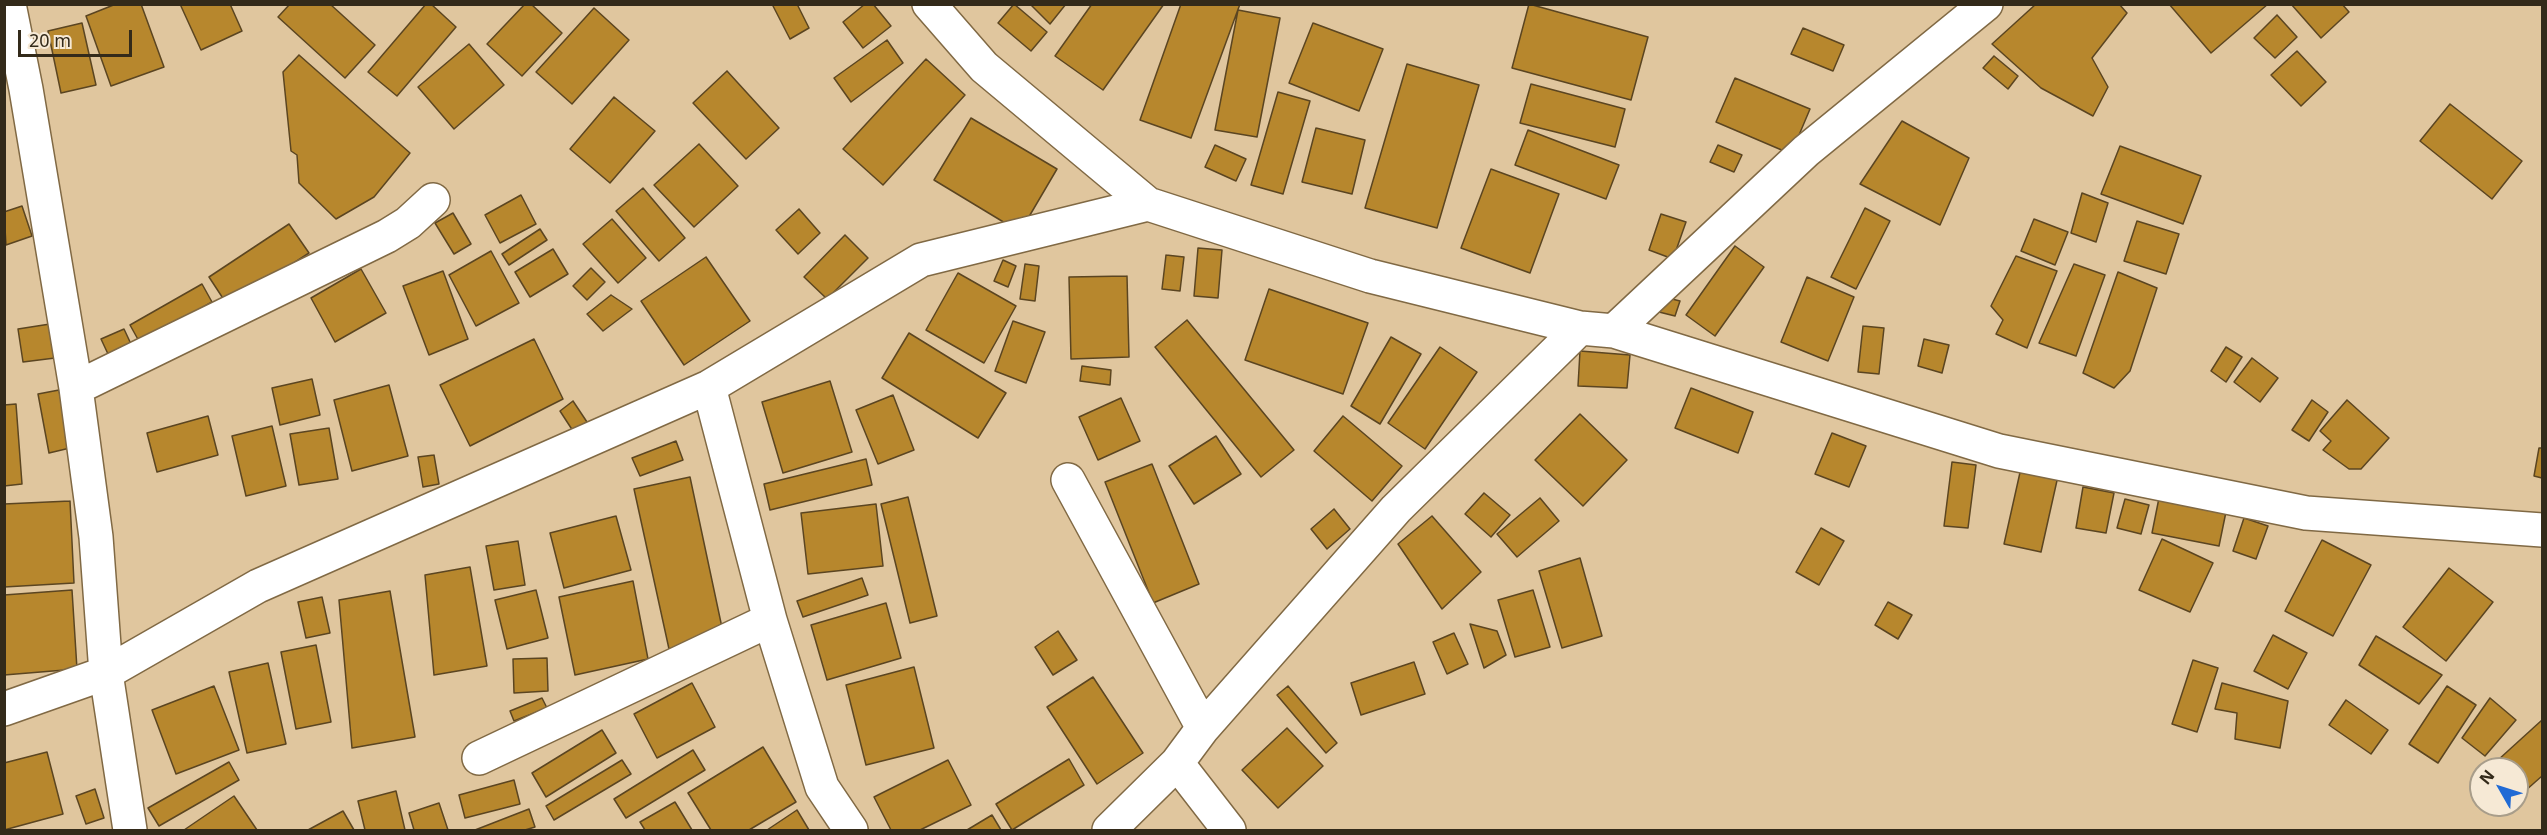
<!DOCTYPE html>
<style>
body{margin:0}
#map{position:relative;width:2547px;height:835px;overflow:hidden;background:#e0c69e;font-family:"Noto Sans",sans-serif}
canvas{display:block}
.frame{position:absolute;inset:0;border:6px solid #332a1a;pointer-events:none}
.north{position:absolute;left:2469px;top:757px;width:60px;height:60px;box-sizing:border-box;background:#f6e9d5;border:2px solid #a89d8a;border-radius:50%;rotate:309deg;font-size:16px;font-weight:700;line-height:24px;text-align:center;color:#332a1a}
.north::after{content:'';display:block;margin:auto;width:21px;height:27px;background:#206ad5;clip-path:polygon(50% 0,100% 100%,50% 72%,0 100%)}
.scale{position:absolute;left:18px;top:30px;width:114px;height:27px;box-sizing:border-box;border:3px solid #332a1a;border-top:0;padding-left:8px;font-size:18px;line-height:21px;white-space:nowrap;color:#332a1a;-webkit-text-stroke:4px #f6e9d5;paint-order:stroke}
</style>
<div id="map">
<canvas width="2547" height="835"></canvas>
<div class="frame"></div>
<div class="north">N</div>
<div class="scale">20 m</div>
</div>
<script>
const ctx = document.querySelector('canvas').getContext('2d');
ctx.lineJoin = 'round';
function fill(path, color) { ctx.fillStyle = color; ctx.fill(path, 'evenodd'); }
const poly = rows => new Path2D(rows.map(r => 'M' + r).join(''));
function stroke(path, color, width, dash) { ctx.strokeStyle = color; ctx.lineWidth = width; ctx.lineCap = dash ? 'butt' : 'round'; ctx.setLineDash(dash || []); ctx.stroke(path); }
const building = poly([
 [116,4,141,4,164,67,111,86,86,16,116,4],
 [180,4,230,4,242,31,201,50,180,4],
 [290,4,330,4,375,45,345,78,278,17,290,4],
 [426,4,431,4,456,27,397,96,368,72,426,4],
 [525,4,531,4,562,33,522,76,487,44,525,4],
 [772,4,797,4,809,28,790,39,772,4],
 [865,4,873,4,891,26,863,48,843,22,865,4],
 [1014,4,1047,32,1031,51,998,23,1014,4],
 [1030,4,1066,4,1050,24,1030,4],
 [1092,4,1164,4,1103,90,1055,56,1092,4],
 [1181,4,1240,4,1191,138,1140,120,1181,4],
 [1529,4,1648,37,1631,100,1512,68,1529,4],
 [2036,4,2119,4,2127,13,2092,58,2108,87,2093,116,2041,88,1992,44,2036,4],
 [2169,4,2268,4,2211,53,2169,4],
 [2291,4,2342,4,2349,12,2321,38,2291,4],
 [594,8,629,40,572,104,536,72,594,8],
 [1238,10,1280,18,1257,137,1215,130,1238,10],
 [2277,15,2297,37,2275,58,2254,38,2277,15],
 [82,23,96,85,61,93,48,31,82,23],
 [1313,23,1383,49,1359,111,1289,83,1313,23],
 [1803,28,1844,45,1833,71,1791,54,1803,28],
 [887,40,903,63,851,102,834,78,887,40],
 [469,44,504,85,454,129,418,87,469,44],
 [2297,51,2326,82,2301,106,2271,75,2297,51],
 [299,55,410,153,374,197,336,219,299,183,297,155,291,151,283,72,299,55],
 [1994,56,2018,76,2008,89,1983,68,1994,56],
 [926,59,965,95,883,185,843,149,926,59],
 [1407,64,1479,85,1437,228,1365,208,1407,64],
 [727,71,779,128,746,159,693,103,727,71],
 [1735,78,1810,109,1791,154,1716,122,1735,78],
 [1531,84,1625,109,1615,147,1520,123,1531,84],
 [1278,92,1310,101,1283,194,1251,185,1278,92],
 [614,97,655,131,610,183,570,149,614,97],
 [2450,104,2522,161,2492,199,2420,141,2450,104],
 [971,118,1057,169,1020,232,934,180,971,118],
 [1902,121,1969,158,1940,225,1860,184,1902,121],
 [1316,128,1365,140,1352,194,1302,182,1316,128],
 [1528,130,1619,165,1606,199,1515,165,1528,130],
 [699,144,738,186,694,227,654,185,699,144],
 [1215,145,1246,159,1236,181,1205,167,1215,145],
 [1718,145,1742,155,1734,172,1710,162,1718,145],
 [2120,146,2201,176,2183,224,2101,194,2120,146],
 [1491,169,1559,194,1530,273,1461,248,1491,169],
 [643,188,685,238,659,261,616,211,643,188],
 [2082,193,2108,203,2096,242,2071,233,2082,193],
 [521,195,536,224,500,243,485,215,521,195],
 [22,206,32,236,6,245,4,212,22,206],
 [1865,208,1890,221,1856,289,1831,277,1865,208],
 [799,209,820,233,798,254,776,230,799,209],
 [453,213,471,244,454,254,435,223,453,213],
 [1661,214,1686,222,1673,259,1649,250,1661,214],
 [612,219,646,258,618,283,583,244,612,219],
 [2034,219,2068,232,2055,265,2021,251,2034,219],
 [2137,221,2179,234,2166,274,2124,261,2137,221],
 [289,224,309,253,228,306,209,277,289,224],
 [540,229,547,240,509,265,502,254,540,229],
 [845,235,868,258,827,299,804,277,845,235],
 [1735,246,1764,267,1715,336,1686,315,1735,246],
 [1198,248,1222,250,1218,298,1194,296,1198,248],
 [553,249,568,274,530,297,515,272,553,249],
 [491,251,519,303,476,326,449,275,491,251],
 [1166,255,1184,257,1180,291,1162,289,1166,255],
 [2016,256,2057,271,2027,348,1996,334,2003,320,1991,306,2016,256],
 [706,257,750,321,684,365,641,301,706,257],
 [1003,260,1016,266,1008,287,994,281,1003,260],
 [1025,264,1039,266,1035,301,1020,299,1025,264],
 [2074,264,2105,275,2076,356,2039,343,2074,264],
 [591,268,605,282,587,300,573,286,591,268],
 [361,269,386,313,335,342,311,298,361,269],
 [443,271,468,339,429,355,403,286,443,271],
 [2118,272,2157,288,2130,371,2114,388,2083,373,2118,272],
 [958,273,1016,306,984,363,926,330,958,273],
 [1127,276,1129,357,1071,359,1069,277,1127,276],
 [1807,277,1854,297,1828,361,1781,342,1807,277],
 [202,284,212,302,140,343,130,325,202,284],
 [1269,289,1368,323,1343,394,1245,360,1269,289],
 [611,295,632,309,603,331,587,314,611,295],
 [1664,297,1680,301,1675,316,1659,312,1664,297],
 [1187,320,1294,450,1261,477,1155,347,1187,320],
 [1013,321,1045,332,1026,383,995,371,1013,321],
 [50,324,55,358,23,362,18,329,50,324],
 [1863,326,1884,328,1879,374,1858,372,1863,326],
 [124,329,131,344,108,354,101,339,124,329],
 [909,333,1006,393,978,438,882,378,909,333],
 [1391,337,1421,354,1380,424,1351,406,1391,337],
 [534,339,563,399,470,446,440,385,534,339],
 [1924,339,1949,345,1942,373,1918,366,1924,339],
 [1440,347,1477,372,1425,449,1388,423,1440,347],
 [2226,347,2242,357,2226,382,2211,371,2226,347],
 [1580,351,1630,355,1627,388,1578,386,1580,351],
 [2252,358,2278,378,2260,402,2234,382,2252,358],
 [1082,366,1111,370,1110,385,1080,381,1082,366],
 [312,379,320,415,280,425,272,388,312,379],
 [830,381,852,452,783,473,762,402,830,381],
 [389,385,408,456,352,471,334,400,389,385],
 [1691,388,1753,412,1738,453,1675,428,1691,388],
 [59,390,70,448,49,453,38,394,59,390],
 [893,395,914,450,878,464,856,410,893,395],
 [1121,398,1140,441,1098,460,1079,417,1121,398],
 [2312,400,2328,412,2309,441,2292,430,2312,400],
 [2347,400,2389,438,2361,469,2349,469,2323,450,2331,441,2320,431,2347,400],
 [573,401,587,422,573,431,560,411,573,401],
 [16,404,22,484,4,486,4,405,16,404],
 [1580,414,1627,460,1583,506,1535,460,1580,414],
 [208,416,218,455,157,472,147,433,208,416],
 [1343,416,1402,466,1372,501,1314,451,1343,416],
 [272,426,286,486,246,496,232,436,272,426],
 [329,428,338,479,299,485,290,434,329,428],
 [1832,433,1866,446,1849,487,1815,474,1832,433],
 [1216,436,1241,474,1194,504,1169,466,1216,436],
 [676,441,683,460,640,476,632,458,676,441],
 [2539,448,2542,448,2542,478,2534,476,2539,448],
 [434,455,439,484,423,487,418,457,434,455],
 [866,459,872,485,770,510,764,484,866,459],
 [1952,462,1976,465,1968,528,1944,526,1952,462],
 [1152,464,1199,584,1153,603,1105,482,1152,464],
 [2021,468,2058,476,2041,552,2004,544,2021,468],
 [690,477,724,637,669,649,634,489,690,477],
 [2083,487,2114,493,2106,533,2076,528,2083,487],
 [1484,493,1510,515,1491,537,1465,514,1484,493],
 [2160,493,2227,507,2219,546,2152,533,2160,493],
 [908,497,937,616,910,623,881,504,908,497],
 [1540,498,1559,521,1517,557,1497,534,1540,498],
 [2125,499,2149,505,2141,534,2117,528,2125,499],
 [70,501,74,583,4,587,4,504,70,501],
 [876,504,883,566,808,574,801,513,876,504],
 [1334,509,1350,529,1327,549,1311,529,1334,509],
 [616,516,631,570,564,588,550,533,616,516],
 [1432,516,1481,572,1442,609,1398,544,1432,516],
 [2244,518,2268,526,2256,559,2233,551,2244,518],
 [1821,528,1844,541,1819,585,1796,572,1821,528],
 [2162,539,2213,563,2190,612,2139,590,2162,539],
 [2322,540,2371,565,2333,636,2285,611,2322,540],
 [518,541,525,585,494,590,486,546,518,541],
 [1580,558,1602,636,1562,648,1539,571,1580,558],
 [470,567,487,666,434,675,425,575,470,567],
 [2449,568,2493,602,2446,661,2403,627,2449,568],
 [862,578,868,595,803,617,797,601,862,578],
 [633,581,648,659,575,675,559,597,633,581],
 [72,590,77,669,4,675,4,595,72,590],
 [536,590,548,638,507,649,495,600,536,590],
 [1533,590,1550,647,1515,657,1498,600,1533,590],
 [390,591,415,737,352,748,339,600,390,591],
 [322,597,330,633,306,638,298,602,322,597],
 [1888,602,1912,615,1898,639,1875,625,1888,602],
 [886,603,901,658,827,680,811,625,886,603],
 [1470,624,1497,631,1506,655,1484,668,1470,624],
 [1058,631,1077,660,1053,675,1035,647,1058,631],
 [1454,633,1468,664,1447,674,1433,642,1454,633],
 [2273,635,2307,653,2288,689,2254,671,2273,635],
 [2376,636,2442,675,2419,704,2359,665,2376,636],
 [316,645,331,722,296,729,281,652,316,645],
 [547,658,548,691,514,693,513,659,547,658],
 [2193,660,2218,668,2197,732,2172,724,2193,660],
 [1414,662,1425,694,1361,715,1351,683,1414,662],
 [268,663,286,744,247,753,229,672,268,663],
 [914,667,934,748,866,765,846,685,914,667],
 [1093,677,1143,753,1097,784,1047,707,1093,677],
 [692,683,715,727,657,758,634,714,692,683],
 [2222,683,2288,701,2280,748,2235,739,2237,713,2215,709,2222,683],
 [214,686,239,750,176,774,152,710,214,686],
 [1288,686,1337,743,1326,753,1277,695,1288,686],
 [2447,686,2476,705,2438,763,2409,744,2447,686],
 [542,698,547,708,514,721,510,711,542,698],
 [2490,698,2516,720,2485,756,2462,738,2490,698],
 [2346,700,2388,730,2371,754,2329,725,2346,700],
 [2542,720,2542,776,2525,791,2517,782,2517,769,2506,769,2498,760,2542,720],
 [1287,728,1323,766,1278,808,1242,770,1287,728],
 [602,730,616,753,546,797,532,773,602,730],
 [763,747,796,802,749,830,711,830,688,793,763,747],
 [693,750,705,770,626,818,614,799,693,750],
 [47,752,63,814,4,830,4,763,47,752],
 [1069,759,1084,785,1012,830,996,804,1069,759],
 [622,760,631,774,554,820,546,806,622,760],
 [948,760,971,805,920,830,891,830,874,797,948,760],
 [229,762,239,780,159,826,148,808,229,762],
 [514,780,520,804,465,818,459,795,514,780],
 [95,789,104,818,86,824,76,796,95,789],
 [396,791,405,830,365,830,358,801,396,791],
 [234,796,257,830,184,830,234,796],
 [675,802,692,830,645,830,640,822,675,802],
 [439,803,448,830,414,830,409,813,439,803],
 [529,809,535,827,525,830,475,830,529,809],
 [797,810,809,830,767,830,797,810],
 [343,811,354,830,308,830,343,811],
 [992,815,1001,830,967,830,992,815]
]);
const minor = poly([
 [9,4,26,89,76,388,96,537,106,673,130,830],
 [929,4,984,67,1148,204,1370,276,1580,328,1614,331,1999,451,2306,513,2542,530],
 [1614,331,1806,151,1986,4],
 [709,387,770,620,822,787,851,830],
 [76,388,387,236,408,223,433,200],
 [1068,480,1203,728],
 [4,709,106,673,258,586,709,387,921,260,1148,204],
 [479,758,770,620],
 [1177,763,1229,830],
 [1109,830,1177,763,1203,728,1396,509,1580,328]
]);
fill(building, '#b7872d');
stroke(building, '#5b4521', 1.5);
stroke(minor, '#806944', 36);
stroke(minor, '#fff', 33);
</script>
